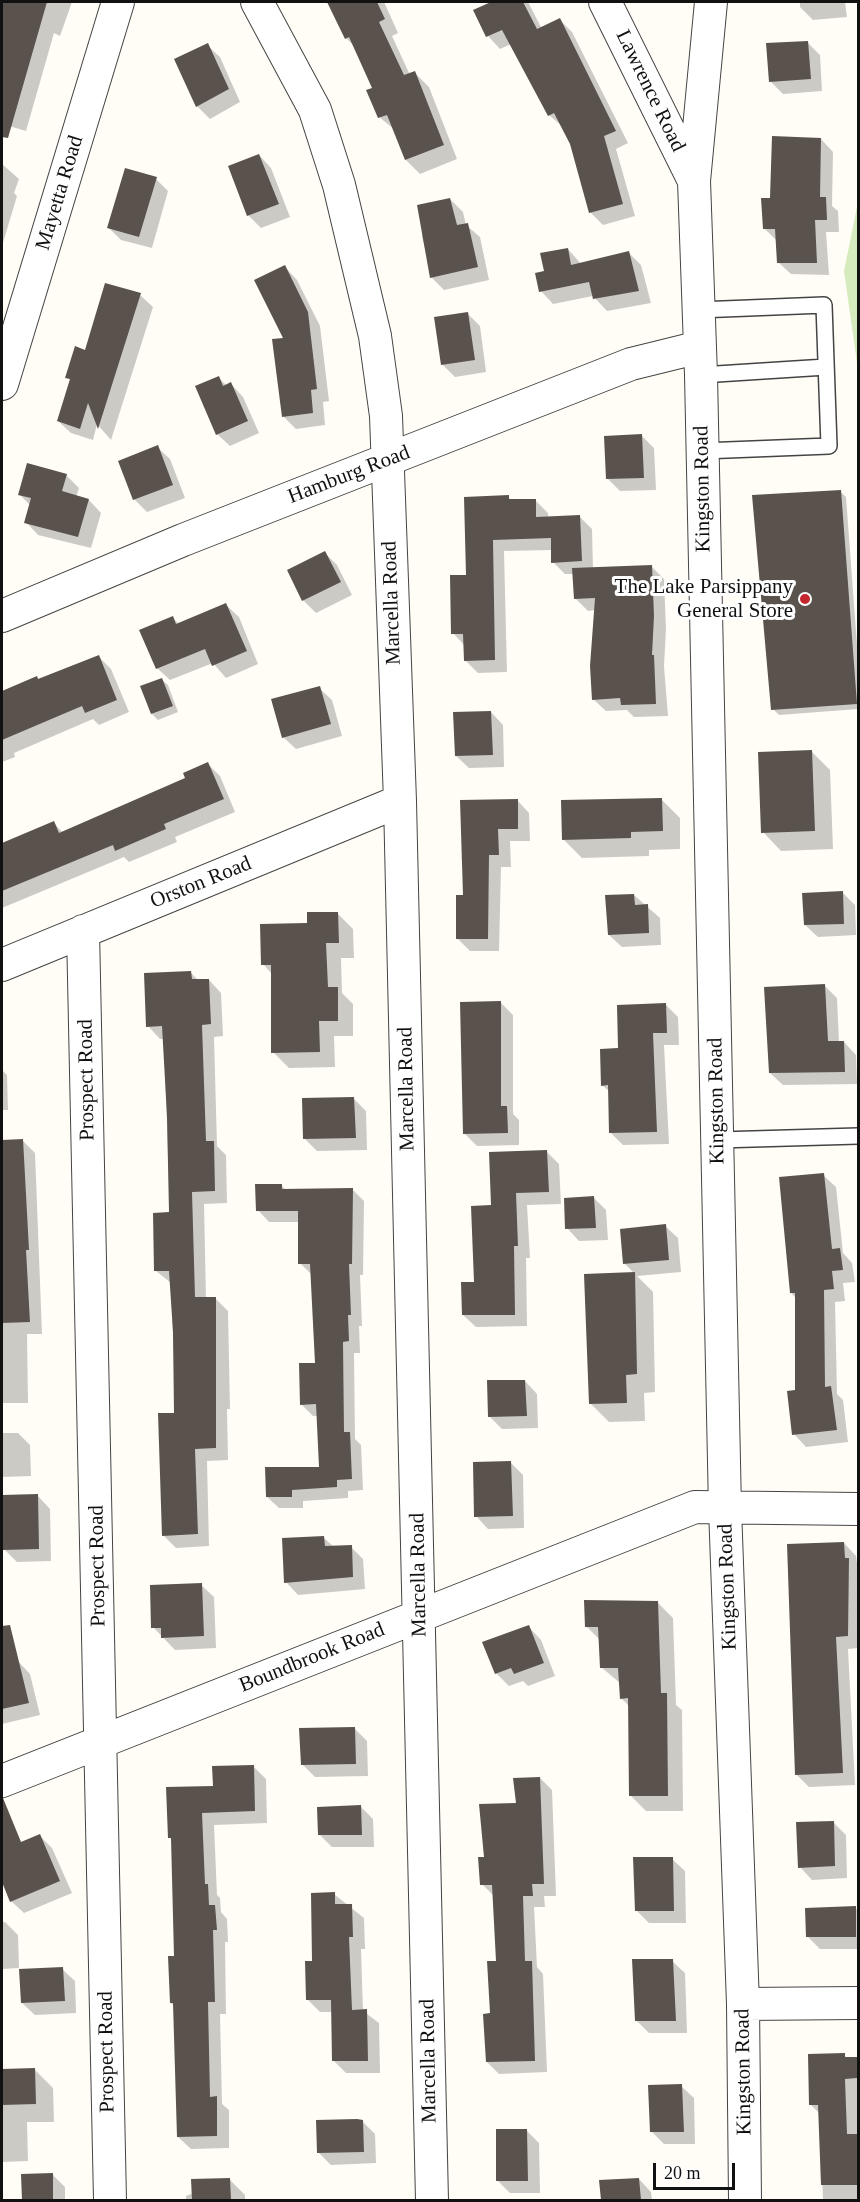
<!DOCTYPE html>
<style>
body{margin:0}
#map{position:relative;width:860px;height:2202px;overflow:hidden;background:#fffdf5;font-family:Georgia,serif}
canvas{display:block}
.frame{position:absolute;inset:0;border:3px solid #111;pointer-events:none}
.scale{position:absolute;left:653px;top:2163px;width:82px;height:27px;box-sizing:border-box;border:3px solid #111;border-top:0;padding-left:8px;font-size:18px;line-height:21px;white-space:nowrap;color:#111;-webkit-text-stroke:4px #fff;paint-order:stroke}
</style>
<div id="map">
<canvas width="860" height="2202"></canvas>
<div class="frame"></div>
<div class="scale">20 m</div>
</div>
<script>
const ctx = document.querySelector('canvas').getContext('2d');
ctx.lineJoin = 'round';
function fill(path, color) { ctx.fillStyle = color; ctx.fill(path, 'evenodd'); }
const poly = rows => new Path2D(rows.map(r => 'M' + r).join(''));
function stroke(path, color, width, dash) { ctx.strokeStyle = color; ctx.lineWidth = width; ctx.lineCap = dash ? 'butt' : 'round'; ctx.setLineDash(dash || []); ctx.stroke(path); }
function drawText(font, color, halo, rows, align = 'center') {
  ctx.font = font + ' Georgia,serif'; ctx.lineWidth = 6; ctx.setLineDash([]); ctx.textBaseline = 'middle'; ctx.strokeStyle = halo; ctx.fillStyle = color; for (const [text, x, y, turn = 0] of rows) {
    ctx.save(); ctx.translate(x, y); ctx.rotate((+turn || 0) * Math.PI / 180); ctx.textAlign = isNaN(turn) ? turn : align; if (halo) ctx.strokeText(text, 0, 0); ctx.fillText(text, 0, 0); ctx.restore();
  }
}
const green = poly([
 [858,202,858,370,844,271]
]);
const shadow = poly([
 [10,2,72,2,60,36,54,33,26,131,2,124,2,30],
 [329,2,384,2,398,33,392,36,410,75,415,73,429,87,457,159,420,174,406,160,395,130,379,117,374,89,355,47,346,38],
 [495,2,528,2,542,29,560,20,572,32,628,143,616,149,635,216,603,225,591,213,571,144,563,127,549,115,511,44,500,49,488,36,475,11],
 [800,2,845,2,847,17,813,20,800,7],
 [808,43,820,55,822,91,783,94,771,82],
 [207,45,220,57,240,102,210,119,197,106],
 [821,139,833,152,832,206,838,211,839,232,826,232,829,275,791,274,778,262,777,241,764,228,772,199],
 [259,155,271,168,290,217,261,228,248,215],
 [2,164,19,179,14,193,17,196,2,246],
 [156,179,168,191,152,248,121,240,109,228],
 [450,199,463,212,466,225,480,237,489,280,444,290,432,278,422,236],
 [568,249,581,264,629,253,641,265,651,303,607,311,593,296,553,304,541,291,546,273],
 [285,267,297,280,320,326,329,401,323,402,325,425,296,429,283,416],
 [140,295,153,307,111,440,97,424,93,440,71,433,58,421,71,381,67,377,86,351],
 [468,314,480,326,486,372,455,377,442,364],
 [219,378,227,386,231,384,243,397,259,433,230,446,217,434],
 [642,436,654,448,656,490,620,491,608,479],
 [157,447,170,459,185,498,147,512,134,499],
 [66,475,79,488,76,497,89,500,101,513,91,548,38,535,26,522,30,505,19,494],
 [840,491,846,497,858,658,858,709,779,715,773,709],
 [508,497,512,501,535,500,548,513,548,518,580,517,592,529,593,569,651,566,664,579,666,629,664,666,668,716,634,717,627,710,606,711,593,699,596,610,588,611,575,598,574,574,565,574,553,562,552,550,504,551,507,672,478,673,465,660,465,646,453,633,468,576],
 [325,553,337,565,352,595,316,613,303,600],
 [226,605,239,617,258,664,226,678,213,663,170,680,157,668,173,618,179,624],
 [99,657,111,669,129,712,99,725,93,719,14,753,15,757,2,762,2,693,37,677,40,681],
 [162,680,168,685,178,712,158,720,152,714,142,687],
 [319,688,332,700,342,736,296,749,283,737],
 [491,712,503,725,504,767,469,768,456,756],
 [811,751,830,770,833,849,781,851,763,832],
 [208,764,220,776,235,812,175,837,177,842,129,862,124,857,2,908,2,845,54,823,63,833,187,779],
 [661,799,680,818,680,849,649,850,649,856,582,858,564,840],
 [517,800,529,813,530,841,510,841,511,867,501,867,499,951,470,951,458,939,464,896,462,802],
 [842,892,855,905,856,935,818,937,805,925],
 [634,895,660,918,661,945,622,947,609,935],
 [337,913,353,929,354,958,341,958,342,993,353,1004,353,1036,334,1036,335,1067,289,1068,273,1052,272,974,263,964,309,924],
 [190,972,199,981,209,980,221,993,223,1036,214,1037,217,1146,226,1155,227,1203,204,1204,206,1299,215,1298,228,1311,230,1409,227,1409,228,1460,207,1461,209,1546,176,1548,163,1535,176,1414,171,1283,156,1271,170,1214,164,1039,160,1039,148,1026],
 [825,986,837,998,839,1042,844,1042,856,1055,857,1084,783,1085,770,1073],
 [501,1003,513,1015,513,1114,519,1120,519,1145,477,1146,464,1133],
 [665,1004,678,1017,679,1045,664,1045,669,1144,623,1145,611,1133,610,1092,602,1085,620,1050],
 [2,1070,7,1075,8,1110,2,1110],
 [354,1099,366,1111,367,1150,317,1151,305,1139],
 [2,1141,23,1141,35,1153,42,1334,27,1334,28,1403,2,1403],
 [546,1151,559,1164,561,1204,527,1205,530,1258,526,1258,527,1326,476,1327,463,1315,476,1283,493,1206],
 [823,1175,836,1187,843,1253,852,1263,855,1282,843,1283,845,1301,835,1302,837,1394,843,1400,848,1442,806,1447,794,1434,797,1391,796,1298,791,1293],
 [281,1185,287,1191,352,1189,364,1201,363,1275,360,1275,362,1326,359,1326,360,1353,354,1353,355,1439,361,1445,363,1490,348,1491,348,1498,303,1501,303,1508,279,1508,267,1497,321,1468,318,1416,313,1416,301,1404,316,1365,312,1275,300,1263,300,1222,269,1222,258,1210],
 [594,1198,606,1210,608,1240,579,1241,567,1228],
 [665,1226,678,1238,681,1272,637,1276,653,1292,655,1392,644,1393,645,1421,609,1422,590,1403,635,1274,625,1264],
 [525,1381,537,1394,538,1428,502,1429,489,1416],
 [2,1433,18,1433,30,1445,31,1476,2,1477],
 [510,1462,523,1475,524,1528,488,1529,476,1516],
 [38,1496,50,1509,51,1561,17,1562,4,1549],
 [324,1538,334,1547,351,1547,363,1559,365,1589,298,1595,286,1582],
 [844,1543,856,1556,858,1570,858,1648,848,1649,855,1785,809,1787,796,1774],
 [201,1585,214,1597,216,1648,175,1650,153,1627],
 [657,1602,673,1618,676,1705,682,1710,683,1811,646,1811,630,1795,629,1706,621,1698,620,1683,601,1667,600,1640,586,1626],
 [529,1627,541,1640,555,1676,528,1686,523,1681,509,1686,496,1673],
 [18,1661,30,1674,40,1715,2,1724,2,1665],
 [355,1729,367,1741,368,1776,315,1777,302,1764],
 [253,1766,266,1779,267,1823,214,1825,217,1895,220,1898,221,1912,227,1919,228,1942,225,1942,226,2014,220,2014,222,2104,229,2110,229,2148,191,2149,178,2137,174,2006,171,2003,176,1958,173,1841,170,1838,214,1787],
 [540,1778,552,1790,556,1896,544,1896,545,1907,534,1907,537,1967,543,1974,547,2072,499,2074,487,2062,497,1963,494,1896,482,1884,486,1858],
 [361,1807,373,1819,374,1847,332,1847,320,1835],
 [834,1823,846,1835,847,1878,812,1880,800,1867],
 [40,1836,52,1848,72,1893,24,1913,11,1901,2,1878,2,1848],
 [672,1859,685,1871,686,1923,649,1923,636,1910],
 [334,1894,364,1918,365,1949,361,1949,363,2011,379,2023,380,2073,346,2073,333,2060,332,2012,320,2012,307,1999,313,1963],
 [855,1907,858,1911,858,1949,820,1949,808,1937],
 [2,1922,5,1922,18,1935,19,1968,2,1969],
 [672,1961,685,1973,687,2033,649,2033,636,2020],
 [62,1969,75,1981,76,2013,35,2015,22,2003],
 [844,2055,848,2059,858,2061,858,2200,823,2200,820,2114,811,2105],
 [35,2070,53,2088,54,2122,27,2122,28,2161,2,2162,2,2071],
 [681,2086,694,2098,695,2144,664,2144,652,2132],
 [362,2121,375,2134,376,2163,331,2165,318,2152],
 [526,2130,539,2143,540,2193,510,2193,498,2181],
 [53,2175,65,2187,65,2200,23,2200,23,2176],
 [229,2179,245,2195,245,2200,186,2200,186,2196],
 [639,2179,651,2192,652,2200,602,2200,601,2181]
]);
const building = poly([
 [2,2,47,2,8,138,2,137],
 [327,2,377,2,385,19,379,22,404,75,415,71,444,145,405,160,387,115,378,118,366,90,372,88,349,37,345,39],
 [491,2,523,2,537,29,560,18,616,131,604,136,623,204,589,213,570,144,554,113,548,116,502,30,486,37,473,10],
 [808,41,811,79,769,82,766,43],
 [208,43,229,89,196,107,174,59],
 [772,136,821,138,820,197,826,197,827,220,815,220,817,263,777,263,775,229,763,229,761,198,770,198],
 [259,154,279,204,247,216,228,166],
 [125,168,157,177,139,237,107,228],
 [450,198,457,225,468,223,478,267,430,278,417,205],
 [568,248,571,265,629,251,639,291,593,299,589,282,539,292,535,273,544,271,540,253],
 [285,265,308,312,317,389,311,390,313,413,282,417,272,339,283,338,254,280],
 [105,283,141,293,98,429,88,403,80,429,57,421,70,379,65,378,75,346,85,350],
 [468,312,475,360,441,365,434,317],
 [219,376,223,386,231,382,248,421,216,435,195,386],
 [642,434,644,478,606,479,604,436],
 [158,445,173,485,133,500,118,461],
 [27,463,67,474,62,491,89,499,78,537,24,523,31,498,18,495],
 [841,490,857,704,771,710,752,495],
 [509,495,509,499,536,499,536,517,580,515,582,561,551,563,551,538,493,540,495,660,464,661,463,634,451,634,450,575,466,575,464,497],
 [325,551,341,582,302,601,287,570],
 [652,565,654,616,652,655,654,655,656,704,621,705,620,698,592,700,590,666,595,598,574,599,572,568],
 [226,603,247,651,212,666,205,649,156,669,139,630,173,616,176,624],
 [99,655,117,700,85,713,82,706,2,740,2,691,37,676,38,679],
 [162,678,173,706,151,714,140,686],
 [320,686,331,724,282,738,271,699],
 [491,711,493,755,455,756,453,712],
 [812,750,815,831,761,833,758,752],
 [208,762,224,799,164,824,166,829,115,851,113,845,2,891,2,843,54,821,59,833,185,778,183,773],
 [662,798,663,831,631,832,631,838,562,840,561,800],
 [518,799,518,829,498,829,499,855,489,855,488,939,456,939,456,895,463,895,460,800],
 [843,891,844,924,804,925,802,893],
 [634,894,635,905,648,904,649,933,608,935,605,895],
 [307,912,338,912,339,943,326,943,328,987,338,987,338,1021,319,1021,320,1052,271,1053,271,965,261,965,260,924,307,923],
 [191,971,192,979,209,979,211,1024,202,1025,206,1141,214,1141,215,1191,192,1192,195,1297,216,1297,216,1448,195,1449,198,1534,162,1536,158,1413,174,1413,173,1332,169,1271,154,1271,153,1213,169,1212,167,1116,162,1026,146,1027,144,973],
 [825,984,828,1041,844,1041,845,1072,769,1073,764,987],
 [501,1001,501,1106,507,1106,508,1133,463,1134,460,1002],
 [666,1003,667,1033,653,1033,657,1132,609,1133,608,1085,601,1086,600,1049,618,1048,617,1005],
 [354,1097,356,1138,303,1139,302,1098],
 [23,1139,29,1250,26,1250,30,1322,2,1323,2,1140],
 [547,1150,549,1192,516,1193,518,1246,514,1246,515,1315,462,1315,461,1282,474,1282,471,1206,491,1205,489,1152],
 [824,1173,832,1249,840,1248,843,1270,832,1271,834,1289,824,1290,825,1387,831,1386,837,1430,792,1435,787,1391,795,1390,795,1293,790,1293,779,1177],
 [255,1184,282,1184,282,1189,353,1188,352,1264,349,1264,351,1315,348,1315,349,1341,343,1342,344,1432,350,1432,352,1479,337,1480,337,1487,292,1490,292,1497,266,1497,265,1467,319,1467,316,1404,300,1405,299,1363,315,1363,310,1264,298,1264,298,1211,256,1211],
 [594,1196,596,1228,565,1229,564,1198],
 [666,1224,669,1260,623,1264,620,1229],
 [635,1272,637,1374,626,1375,627,1403,589,1404,584,1274],
 [487,1380,525,1380,527,1416,488,1417],
 [511,1461,513,1516,474,1517,473,1462],
 [38,1494,39,1549,3,1550,2,1495],
 [324,1536,325,1546,352,1545,353,1577,284,1583,282,1538],
 [844,1542,845,1558,849,1558,848,1636,836,1637,843,1773,795,1775,787,1544],
 [202,1583,204,1636,161,1638,161,1628,151,1628,150,1585],
 [584,1600,658,1601,661,1693,667,1693,668,1796,629,1796,628,1698,620,1699,618,1668,600,1668,598,1627,585,1627],
 [10,1625,29,1703,2,1709,2,1626],
 [529,1625,544,1663,514,1674,511,1668,495,1674,482,1642],
 [355,1727,356,1764,301,1765,299,1728],
 [254,1765,255,1811,202,1813,205,1884,208,1884,209,1905,215,1905,217,1930,213,1930,215,2002,208,2002,210,2097,217,2096,217,2136,177,2137,173,2003,170,2003,168,1956,174,1956,171,1838,168,1838,166,1787,213,1786,212,1766],
 [540,1777,544,1884,532,1884,533,1896,523,1896,525,1961,532,1961,535,2061,486,2062,483,2014,490,2013,487,1961,496,1961,492,1885,480,1885,478,1857,484,1857,479,1804,516,1803,513,1778],
 [3,1798,21,1842,40,1834,60,1881,10,1902,2,1882],
 [361,1805,362,1835,318,1835,317,1807],
 [834,1821,835,1866,798,1868,796,1822],
 [633,1857,673,1857,674,1911,635,1911],
 [335,1892,335,1904,352,1904,353,1937,349,1937,352,2010,367,2009,368,2061,332,2061,331,2000,306,2000,305,1961,312,1961,311,1893],
 [856,1906,856,1937,806,1937,805,1908],
 [632,1959,673,1959,676,2021,635,2021],
 [63,1967,65,2001,21,2003,19,1969],
 [845,2053,845,2057,857,2057,857,2078,845,2079,847,2134,858,2134,858,2185,821,2185,818,2105,809,2105,808,2054],
 [35,2068,36,2104,2,2105,2,2069],
 [682,2084,684,2132,650,2132,648,2085],
 [357,2119,363,2120,364,2152,317,2153,316,2120],
 [496,2129,527,2129,528,2181,496,2181],
 [53,2173,53,2200,22,2200,21,2174],
 [230,2178,231,2200,192,2200,191,2179],
 [639,2178,641,2200,601,2200,599,2180]
]);
const lane = poly([
 [698,310,824,305,829,446,702,451],
 [701,375,826,367],
 [718,1140,858,1136]
]);
const street = poly([
 [257,2,315,110,339,185,375,336,386,416,400,801,432,2200],
 [605,2,694,181],
 [711,2,694,181,701,375,725,1508,743,2004,745,2200],
 [2,384,118,2],
 [2,616,183,540,631,364,700,347],
 [83,931,110,2200],
 [2,965,400,801],
 [2,1781,695,1507,858,1509],
 [743,2004,858,2003]
]);
const markers = [
 [805,599,6,"#c4262e"]
];
const streetNames = [
 ["Lawrence Road",650,91,64],
 ["Mayetta Road",60,193,-73],
 ["Hamburg Road",349,475,-21],
 ["Kingston Road",703,489,-91],
 ["Marcella Road",392,603,-92],
 ["Orston Road",201,883,-22],
 ["Prospect Road",87,1080,-91],
 ["Marcella Road",407,1089,-91],
 ["Kingston Road",717,1101,-91],
 ["Prospect Road",98,1566,-91],
 ["Marcella Road",419,1575,-91],
 ["Kingston Road",728,1587,-92],
 ["Boundbrook Road",312,1658,-22],
 ["Prospect Road",107,2052,-91],
 ["Marcella Road",429,2061,-91],
 ["Kingston Road",744,2072,-91]
];
const poiNames = [
 ["The Lake Parsippany",793,587],
 ["General Store",793,611]
];
fill(green, '#d5ebbd');
fill(shadow, '#0003');
fill(building, '#5a524d');
stroke(lane, '#444', 18);
stroke(street, '#444', 34);
stroke(lane, '#fff', 15);
stroke(street, '#fff', 32);
for (const [x, y, r, color] of markers) { const dot = new Path2D(); dot.arc(x, y, r, 0, 2 * Math.PI); ctx.fillStyle = color; ctx.fill(dot); stroke(dot, '#fff', 2); }
drawText('21px', '#111', '#fff', streetNames);
drawText('21px', '#111', '#fff', poiNames, 'right');
</script>
